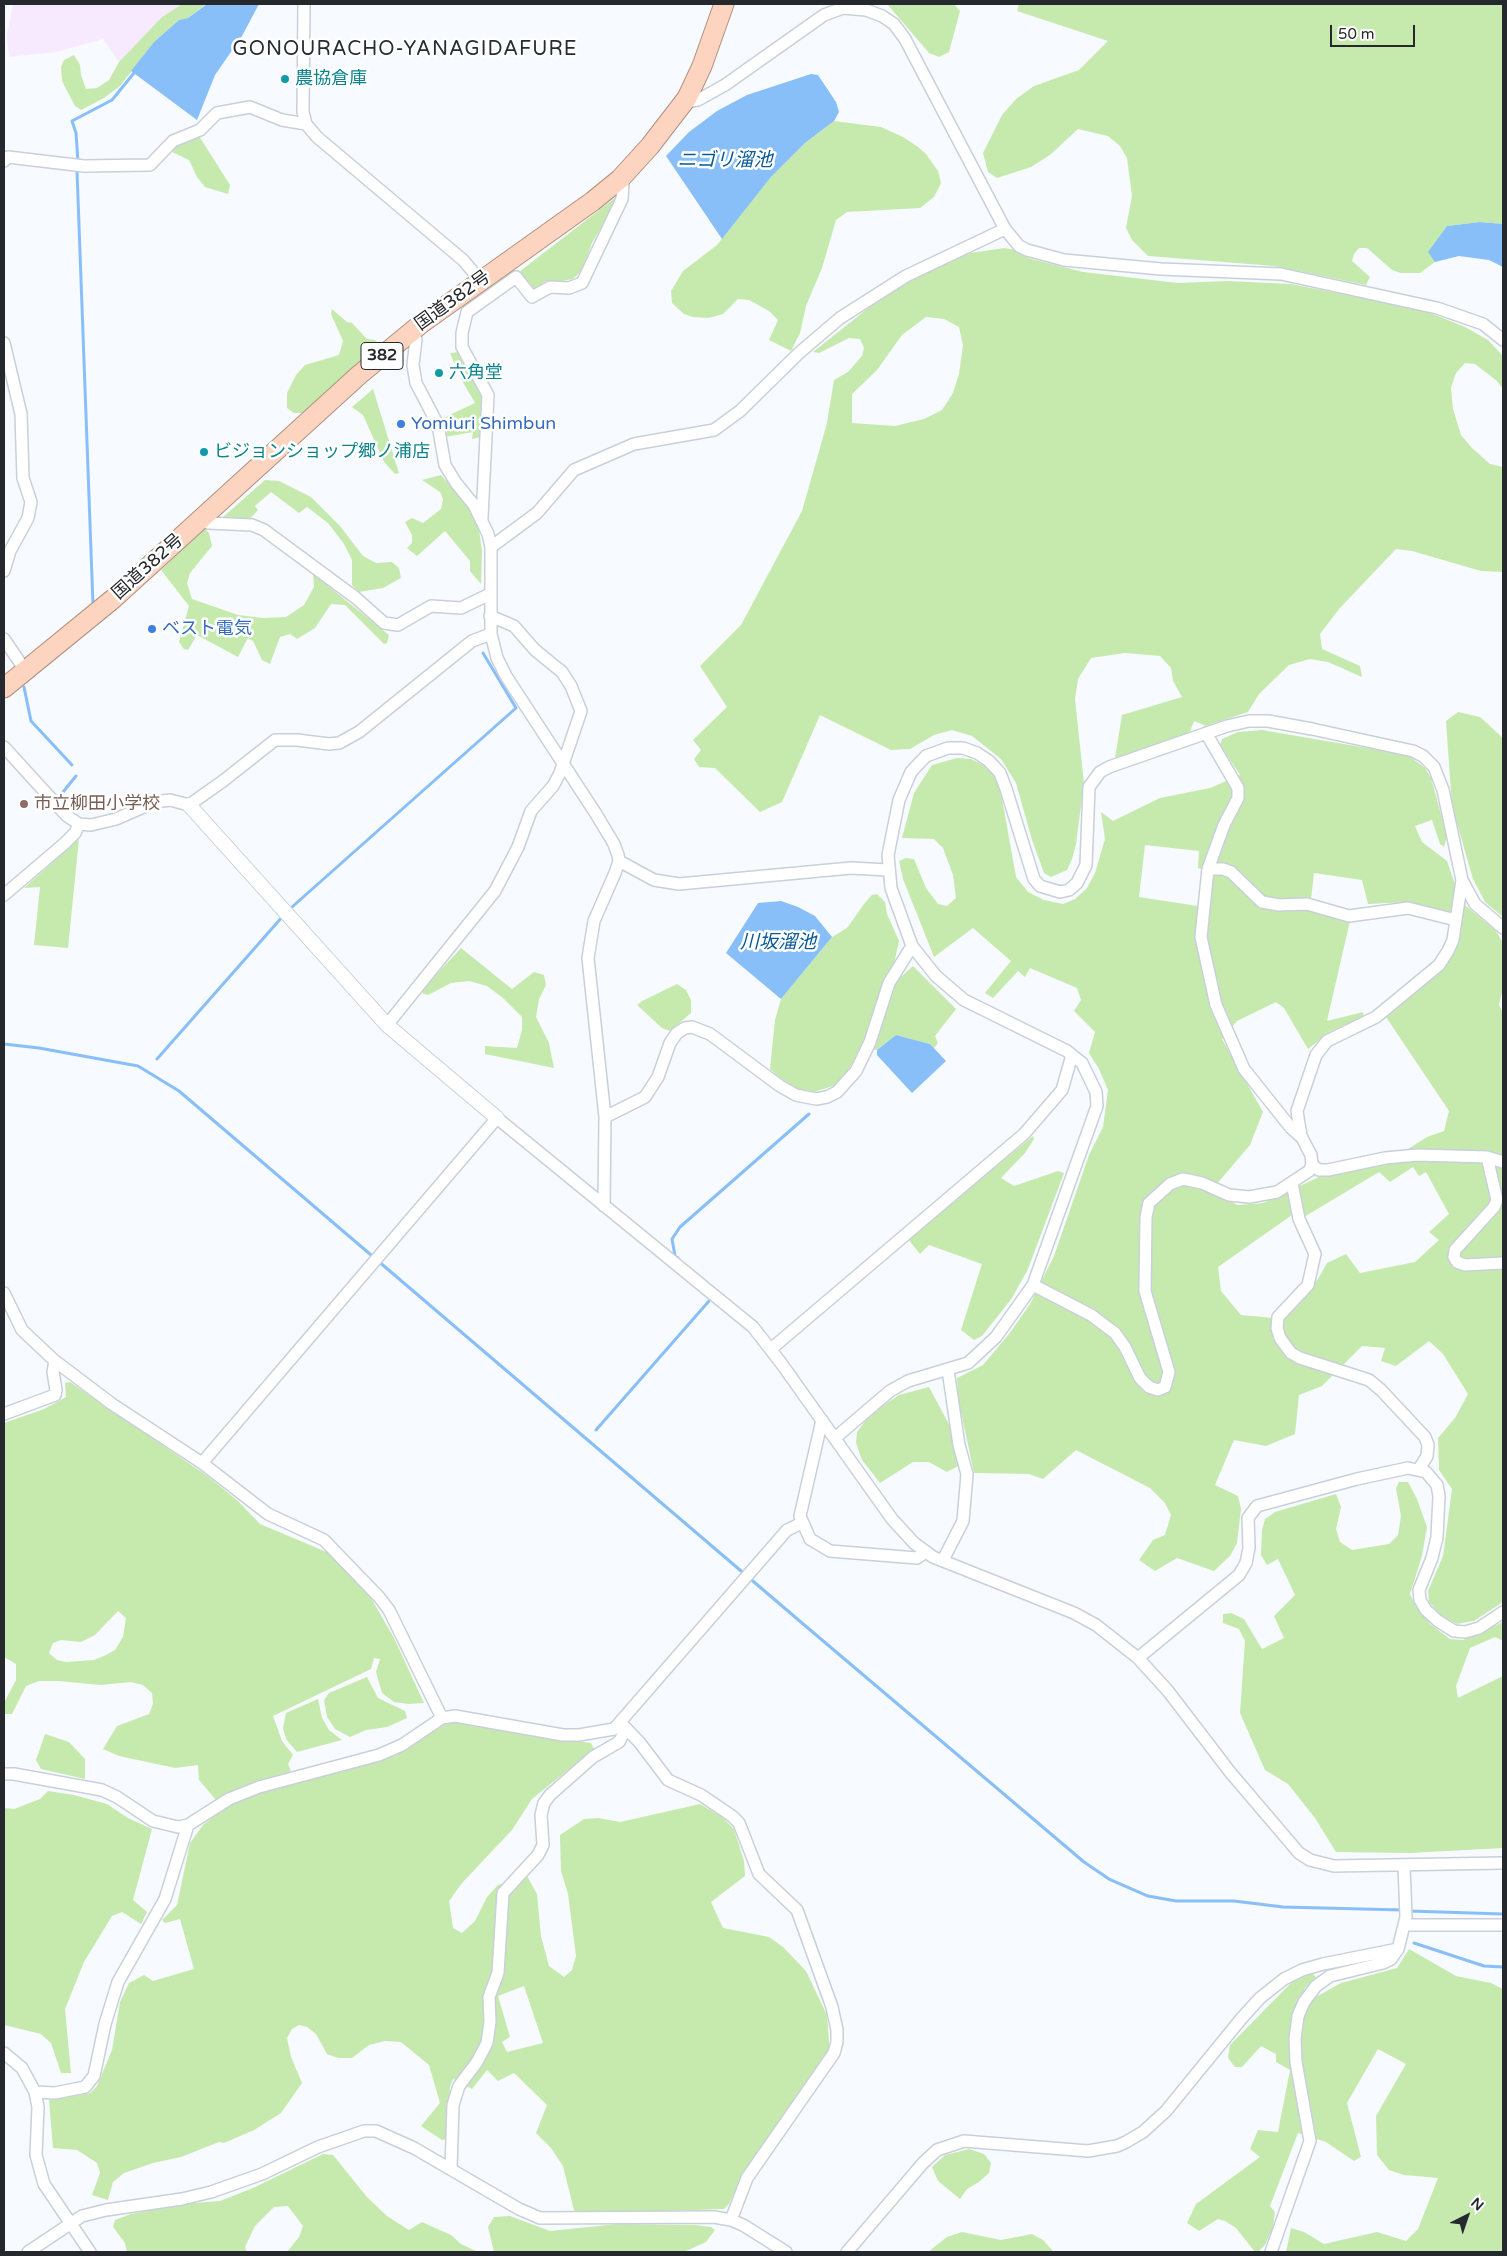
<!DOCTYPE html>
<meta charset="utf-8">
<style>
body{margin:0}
#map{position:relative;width:1507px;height:2256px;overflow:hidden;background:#f7fafe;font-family:"Varela Round",sans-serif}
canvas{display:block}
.frame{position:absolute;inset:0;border:5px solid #25282c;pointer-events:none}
.north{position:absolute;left:1442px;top:2191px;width:50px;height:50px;-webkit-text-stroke:4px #fff;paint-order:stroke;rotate:41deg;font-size:14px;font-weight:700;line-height:20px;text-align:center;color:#25282c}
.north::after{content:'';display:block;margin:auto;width:18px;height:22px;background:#25282c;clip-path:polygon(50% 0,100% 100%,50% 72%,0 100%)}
.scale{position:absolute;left:1330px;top:25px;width:85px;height:22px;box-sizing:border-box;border:2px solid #25282c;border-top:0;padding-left:6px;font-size:15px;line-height:18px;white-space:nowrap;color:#25282c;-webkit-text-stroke:4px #fff;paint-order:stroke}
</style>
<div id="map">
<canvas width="1507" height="2256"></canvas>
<div class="frame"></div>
<div class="north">N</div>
<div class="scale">50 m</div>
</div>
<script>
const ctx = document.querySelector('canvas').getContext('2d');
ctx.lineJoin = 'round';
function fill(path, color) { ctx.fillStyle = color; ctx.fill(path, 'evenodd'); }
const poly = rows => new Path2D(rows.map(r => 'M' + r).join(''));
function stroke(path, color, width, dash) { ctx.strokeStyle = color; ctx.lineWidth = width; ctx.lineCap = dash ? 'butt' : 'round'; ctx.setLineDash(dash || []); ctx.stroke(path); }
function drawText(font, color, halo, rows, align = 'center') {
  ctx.font = font + ' "Varela Round","Noto Sans JP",sans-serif'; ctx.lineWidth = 5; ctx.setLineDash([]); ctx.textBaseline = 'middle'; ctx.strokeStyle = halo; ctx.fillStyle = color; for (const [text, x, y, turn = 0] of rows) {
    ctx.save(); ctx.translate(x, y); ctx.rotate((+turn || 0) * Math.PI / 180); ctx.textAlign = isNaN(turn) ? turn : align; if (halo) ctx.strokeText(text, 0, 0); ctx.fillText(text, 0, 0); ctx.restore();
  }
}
const industrial = poly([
 [13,4,182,4,162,17,119,62,103,39,56,52,9,57,7,34]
]);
const green = poly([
 [182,4,206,4,188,18,179,20,154,42,120,86,104,98,81,110,75,106,62,81,61,67,64,60,74,55,80,65,81,75,86,89,97,88,109,80,119,62,162,17],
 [887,4,954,4,960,11,949,52,939,57,929,53],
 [1019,4,1503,4,1503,224,1480,222,1447,226,1429,252,1435,262,1420,273,1401,273,1392,270,1367,248,1359,248,1354,254,1352,261,1370,277,1366,285,1274,266,1148,256,1132,240,1126,228,1132,196,1127,158,1120,146,1108,136,1078,129,1050,155,1031,167,997,178,988,172,983,153,1002,115,1016,99,1034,86,1079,70,1108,41,1017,11],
 [834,121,881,127,903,137,918,147,926,154,938,171,941,183,934,197,920,208,847,212,836,220,822,268,806,306,800,333,791,351,769,340,778,320,769,311,749,300,738,299,723,314,709,318,693,317,684,314,672,303,671,291,683,271,717,245,771,177,805,143],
 [199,136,230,185,228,194,205,187,197,177,189,160,172,152,174,147],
 [616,197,615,203,592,243,582,270,573,279,557,282,546,281,532,291,519,272],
 [1004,248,1017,250,1028,258,1083,272,1178,283,1227,281,1291,284,1407,307,1428,312,1465,327,1488,340,1503,356,1503,389,1497,381,1475,364,1465,363,1456,373,1451,388,1453,409,1461,435,1472,448,1490,464,1503,467,1503,572,1481,571,1412,551,1396,549,1339,609,1320,634,1322,649,1360,666,1362,677,1328,662,1310,659,1289,665,1259,694,1248,712,1206,726,1194,721,1189,734,1115,758,1122,715,1182,697,1173,681,1171,668,1160,656,1125,653,1091,658,1078,679,1075,699,1084,783,1076,844,1072,859,1067,870,1051,877,1044,873,1032,840,1016,783,1001,759,972,736,952,730,934,735,910,749,891,750,820,715,782,802,760,812,715,768,699,767,694,759,701,750,693,740,727,707,700,666,741,625,802,511,827,423,834,380,848,372,862,356,864,348,860,339,849,338,819,353,813,352,891,290,922,272,964,254],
 [926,317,944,319,959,327,963,345,959,374,953,393,942,410,924,419,895,426,852,423,852,394,877,370,902,335],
 [332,309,347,322,352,323,367,339,375,340,379,345,302,413,294,413,287,408,287,393,296,375,305,365,339,355,343,341,331,314],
 [459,352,483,396,481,437,472,439,473,432,445,437,443,418,475,403,461,379,450,353],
 [373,389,399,473,395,474,384,462,363,415,352,407],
 [441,475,472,510,478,523,482,551,481,584,470,571,470,561,445,531,417,556,407,548,412,543,412,535,405,522,412,518,423,523,441,509,443,499,440,492,422,480],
 [265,480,279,481,311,497,340,526,363,556,376,563,392,562,399,568,401,578,383,588,359,592,352,585,352,560,344,544,328,523,307,507,299,513,271,492,255,506,258,510,248,521,222,518],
 [204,528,209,533,212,546,190,573,187,583,192,599,238,615,263,618,286,617,304,605,314,587,313,574,389,635,387,643,384,644,345,605,331,604,315,628,297,639,290,634,280,637,270,664,262,660,253,641,248,638,238,657,197,635,188,650,184,649,179,642,189,606,161,570],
 [1458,712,1480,717,1503,738,1503,917,1485,902,1473,879,1452,806,1446,721],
 [1262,730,1408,755,1425,768,1431,778,1447,836,1444,847,1440,844,1432,820,1415,826,1422,842,1447,861,1455,884,1466,906,1496,931,1503,943,1503,988,1499,1005,1503,1013,1503,1602,1474,1621,1457,1624,1442,1616,1429,1602,1428,1591,1443,1556,1452,1489,1439,1470,1438,1438,1455,1418,1468,1394,1443,1354,1429,1341,1396,1366,1381,1361,1385,1348,1362,1346,1322,1386,1299,1395,1295,1434,1266,1446,1234,1440,1215,1485,1238,1496,1241,1509,1237,1543,1230,1556,1214,1571,1177,1558,1155,1571,1139,1560,1153,1540,1165,1535,1171,1515,1165,1503,1150,1488,1076,1450,1043,1479,1029,1474,974,1473,958,1398,957,1378,983,1365,1009,1334,1030,1304,1054,1256,1089,1155,1103,1127,1108,1090,1099,1069,1089,1053,1095,1032,1074,1011,1081,1000,1077,988,1030,968,1025,977,1018,971,993,998,985,993,1011,961,973,928,934,957,903,879,899,861,906,858,914,859,926,888,938,904,947,906,956,898,953,875,943,848,934,839,902,838,914,793,932,765,957,758,971,759,985,766,995,776,1001,793,1016,877,1028,892,1044,900,1063,904,1075,899,1087,888,1095,873,1105,839,1101,812,1113,821,1160,798,1210,788,1240,775,1220,745,1222,739,1238,732],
 [1145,845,1199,851,1198,868,1213,873,1204,907,1139,897],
 [1314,873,1362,880,1368,904,1407,902,1443,910,1462,919,1457,947,1446,966,1386,1017,1449,1111,1444,1131,1427,1137,1389,1161,1321,1176,1263,1203,1238,1205,1210,1192,1250,1145,1263,1112,1222,1039,1237,1021,1276,1002,1284,1008,1308,1049,1331,1031,1364,1017,1363,1012,1327,1021,1352,912,1311,899],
 [1413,1167,1419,1176,1426,1172,1449,1214,1429,1232,1439,1240,1415,1262,1360,1273,1346,1254,1327,1263,1318,1279,1284,1319,1241,1315,1221,1291,1218,1267,1302,1208,1304,1217,1379,1172,1390,1182],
 [79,839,68,948,34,945,40,887,24,888],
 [877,894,885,902,887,914,899,941,893,968,902,976,913,966,956,1009,935,1036,938,1043,934,1048,930,1044,896,1035,877,1050,862,1048,843,1078,833,1086,814,1092,801,1091,780,1078,770,1069,775,1020,781,999,832,937,847,928,864,904,872,895],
 [461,948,512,989,534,972,544,975,546,985,539,999,536,1017,549,1043,554,1068,485,1054,485,1046,517,1048,522,1030,522,1017,503,998,487,986,469,981,451,983,428,995,423,994,422,990],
 [677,984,686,990,691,1000,691,1013,670,1031,662,1028,637,1005,642,1001],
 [1033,1136,1034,1139,1025,1153,1001,1178,1014,1186,1058,1171,1064,1173,1028,1269,1012,1298,982,1336,974,1340,961,1330,982,1264,929,1245,920,1254,908,1239],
 [70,1382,206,1475,238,1501,260,1524,329,1553,371,1598,394,1638,424,1703,408,1704,394,1702,382,1693,376,1672,380,1659,374,1658,371,1669,273,1716,282,1741,293,1755,288,1764,291,1771,216,1800,199,1780,198,1765,175,1768,119,1756,103,1749,117,1726,149,1714,153,1704,152,1693,143,1685,131,1682,101,1685,58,1681,39,1681,26,1686,12,1714,5,1714,4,1703,16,1680,16,1664,4,1657,4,1423,44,1409,66,1397,65,1383],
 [118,1611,126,1618,123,1637,115,1650,106,1655,94,1660,66,1662,57,1660,49,1653,53,1643,61,1640,81,1642,95,1635],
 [929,1387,950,1426,958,1466,947,1472,929,1462,913,1462,880,1483,862,1460,856,1443,857,1432,866,1420,884,1405,899,1395],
 [1399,1482,1408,1482,1417,1499,1427,1527,1422,1556,1410,1594,1416,1607,1430,1624,1450,1639,1463,1640,1503,1622,1503,1641,1495,1637,1470,1648,1456,1686,1458,1698,1503,1676,1503,1848,1410,1853,1336,1852,1315,1818,1288,1784,1265,1770,1240,1713,1245,1641,1239,1629,1223,1623,1223,1614,1231,1613,1244,1619,1262,1649,1284,1638,1274,1616,1295,1595,1278,1559,1267,1565,1261,1555,1262,1530,1265,1519,1275,1512,1336,1494,1341,1507,1336,1529,1340,1542,1352,1550,1389,1544,1398,1535,1401,1516,1396,1488],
 [367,1677,378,1698,405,1711,407,1718,387,1727,366,1730,350,1737,335,1729,327,1717,324,1700,329,1693],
 [318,1699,322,1718,329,1730,342,1740,297,1752,286,1739,283,1728,286,1713],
 [455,1722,591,1743,594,1749,532,1799,512,1830,462,1883,449,1901,453,1928,462,1933,475,1921,487,1897,498,1885,527,1876,537,1894,541,1936,549,1966,564,1977,572,1970,576,1956,568,1894,561,1871,560,1835,584,1819,598,1818,620,1822,700,1804,722,1817,734,1829,744,1861,745,1876,711,1902,723,1928,769,1937,783,1947,806,1971,827,2015,830,2054,802,2088,760,2150,737,2186,729,2204,724,2209,575,2214,563,2166,551,2148,536,2133,547,2105,514,2073,498,2081,487,2070,472,2089,453,2079,450,2087,448,2139,442,2140,421,2126,440,2103,429,2065,401,2042,385,2041,369,2045,352,2058,338,2058,327,2054,316,2034,307,2027,299,2025,292,2029,287,2038,291,2057,302,2083,281,2113,254,2130,224,2143,219,2142,181,2157,153,2163,124,2173,113,2182,108,2200,92,2195,100,2173,97,2163,77,2150,53,2148,49,2100,90,2093,97,2086,112,2050,120,2002,129,1983,144,1975,153,1981,194,1969,180,1919,165,1923,162,1920,177,1905,190,1843,203,1825,223,1809,262,1789,327,1775,395,1756,443,1725],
 [524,1986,543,2043,507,2052,502,2042,510,2037,498,1996],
 [45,1734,69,1742,85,1759,85,1779,41,1769,36,1760],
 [48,1791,74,1795,107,1804,128,1818,152,1829,133,1900,147,1912,141,1924,122,1912,112,1916,84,1962,65,2009,71,2073,61,2073,51,2043,41,2034,4,2025,4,1808,14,1809,40,1799],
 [1409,1949,1456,1976,1491,1983,1503,1989,1503,2252,1286,2252,1291,2228,1304,2232,1324,2244,1377,2232,1406,2241,1418,2229,1438,2178,1404,2175,1389,2170,1377,2155,1376,2116,1406,2064,1378,2049,1347,2103,1361,2157,1354,2161,1326,2142,1298,2133,1270,2206,1275,2212,1273,2228,1265,2245,1258,2252,1255,2252,1236,2228,1225,2221,1218,2219,1199,2231,1187,2223,1196,2204,1260,2157,1250,2149,1258,2130,1278,2132,1290,2070,1276,2062,1276,2054,1261,2046,1242,2067,1235,2067,1228,2058,1230,2045,1292,1982,1311,1972,1316,1977,1304,1989,1314,1998,1341,1983,1397,1968],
 [969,2149,984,2154,991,2163,989,2173,979,2182,967,2189,960,2199,938,2181,932,2167,945,2155],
 [323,2154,333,2155,367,2197,387,2216,409,2230,422,2222,451,2235,461,2244,478,2252,287,2252,299,2237,303,2226,288,2206,274,2207,255,2226,245,2247,247,2252,127,2252,125,2243,113,2227,115,2220,131,2214,182,2204,220,2201,253,2188],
 [510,2216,550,2231,617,2224,695,2225,711,2227,715,2230,706,2242,684,2252,494,2252,488,2227,494,2217],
 [962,2232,1001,2240,1032,2234,1043,2240,1054,2252,928,2252,947,2237]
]);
const water = poly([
 [207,4,259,4,242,36,215,75,197,120,131,71,154,42,179,20,188,18],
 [811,74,818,75,836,102,839,112,834,121,805,143,771,177,722,239,666,156,689,132,717,111,747,95],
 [1480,222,1503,224,1503,267,1489,260,1459,256,1435,262,1428,252,1447,226],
 [781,901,798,907,815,916,832,937,781,999,726,953,758,903],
 [896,1035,930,1044,946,1061,912,1093,877,1055,877,1050]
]);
const stream = poly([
 [78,162,76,133,72,121,112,100,134,73],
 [77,171,93,605],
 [24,687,31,721,72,765],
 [72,812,59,797,76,776],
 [292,907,516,708,483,653],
 [4,1044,39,1048,138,1066,179,1091,802,1623,1084,1862,1109,1879,1148,1896,1176,1901,1234,1901,1283,1907,1403,1910],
 [157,1059,283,916],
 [678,1258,675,1256,672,1239,680,1227,809,1114],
 [596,1430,709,1301],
 [1409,1911,1503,1914],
 [1414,1943,1484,1966,1503,1967]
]);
const minor = poly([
 [304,4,303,112,306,124,317,137,463,260,480,280],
 [687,98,692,101,698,100,725,85,824,15,843,8,866,10,882,16,894,24,905,39,1005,229,1019,246,1027,250,1064,260,1161,269,1281,274,1437,308,1483,324,1503,340],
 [4,161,8,157,84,166,150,165,173,141,200,130,217,113,250,107,282,120,306,124],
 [412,331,416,339,413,365,416,383,438,425,445,465,456,483,474,505,488,534,491,547,491,634,497,658,506,676,596,814,614,844,618,855,619,861,615,873,594,921,588,958,605,1117,604,1206],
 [4,343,21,414,23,478,31,502,28,518,10,551,4,571],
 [202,517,208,523,252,525,264,530,356,598,384,623,398,625,431,606,461,608,490,594],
 [482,518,488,395,462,347,462,333,467,312,516,277,532,297,550,287,569,288,582,283,622,199,623,183,620,179],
 [491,547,537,513,574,470,634,444,714,430,740,411,799,353,840,318,906,276,1005,229],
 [4,639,25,670],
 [1206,733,1238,788,1238,798,1224,825,1208,869,1201,937,1216,1005,1244,1069,1291,1128,1300,1136],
 [4,747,67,816,79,824,91,825,116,819,155,802,170,800,189,805,223,781,275,740,297,740,329,744,339,743,359,732,472,641,491,634],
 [619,861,654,880,679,884,851,868,888,870],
 [1208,869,1223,869,1231,872,1262,902,1279,905,1307,904,1349,916,1408,908,1456,920],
 [4,895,65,843,75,833,79,824],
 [387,1025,495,891,518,847,531,811,553,786,560,773,581,711,571,686,562,672,535,650,514,626,490,616],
 [605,1117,645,1097,658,1077,670,1043,677,1033,685,1028,692,1027,710,1034,780,1086,796,1095,816,1099,827,1097,837,1092,856,1071,870,1042,889,983,912,946],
 [1487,1157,1497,1200,1494,1207,1455,1250,1454,1257,1457,1262,1465,1265,1503,1263],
 [1312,1165,1319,1170,1328,1170,1385,1158,1418,1155,1487,1157,1503,1162],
 [1292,1183,1299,1219,1315,1254,1308,1285,1278,1317,1277,1328,1280,1338,1291,1353,1300,1358,1369,1380,1381,1390,1425,1437,1428,1445,1427,1456,1419,1469],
 [1033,1285,1091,1315,1115,1333,1125,1347,1140,1378,1149,1387,1158,1390,1165,1387,1169,1372,1145,1291,1146,1217,1149,1203,1170,1184,1183,1179,1202,1183,1229,1195,1249,1197,1277,1192,1309,1171,1312,1165,1311,1155,1301,1136,1297,1111,1316,1055,1327,1041,1376,1017,1439,965,1448,951,1453,940,1462,880],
 [4,1293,22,1330,55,1361,112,1404,202,1463,268,1514,324,1540,379,1597,389,1610,442,1718],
 [771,1349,1024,1134,1062,1090,1072,1055],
 [4,1414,55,1395,56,1390,53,1372,55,1361],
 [822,1420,800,1516,810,1539,830,1551,917,1558,926,1552],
 [835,1438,890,1391,908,1381,968,1363,996,1337,1033,1285,1097,1106,1096,1092,1082,1063,1067,1051,964,1000,936,976,912,946,891,888,888,855,899,800,911,772,926,756,948,748,963,748,977,753,989,761,1000,773,1006,789,1034,879,1040,886,1060,892,1069,890,1077,883,1086,865,1089,787,1100,772,1109,767,1227,726,1249,721,1268,721,1312,729,1413,751,1423,756,1434,767,1443,790,1462,880,1475,904,1503,928],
 [202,1463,497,1118,753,1327,781,1363,892,1519,914,1543,933,1557,1074,1613,1096,1625,1138,1658,1168,1691,1230,1772,1299,1853,1310,1860,1334,1866,1503,1863],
 [943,1560,963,1521,967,1474,959,1445,948,1370],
 [1138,1658,1239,1575,1246,1563,1249,1548,1248,1518,1257,1506,1357,1479,1408,1468,1426,1472,1437,1485,1439,1496,1437,1537,1432,1558,1419,1590,1420,1600,1426,1610,1438,1621,1454,1631,1465,1632,1479,1628,1503,1612],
 [621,1723,640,1743,668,1780,701,1795,732,1816,739,1823,759,1874,797,1910,832,2007,837,2030,837,2042,834,2053,747,2178,731,2220],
 [4,1774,14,1774,102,1790,117,1797,153,1821,178,1827,188,1825,229,1799,259,1787,379,1755,402,1745,442,1718,455,1716,563,1735,579,1735,614,1729,787,1530,802,1523],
 [1404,1925,1503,1925],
 [4,2053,22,2068,35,2092,38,2107,36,2155,44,2184,90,2252],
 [35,2092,55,2093,85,2087,94,2076,105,2024,118,1982,165,1899,188,1825],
 [451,2169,453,2105,459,2086,477,2062,487,2043,490,2022,489,1997,498,1973,503,1893,538,1855,543,1845,541,1815,544,1803,550,1795,593,1757,619,1742,626,1729],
 [28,2252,82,2216,106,2210,182,2199,211,2192,262,2174,318,2147,364,2131,376,2131,414,2148,519,2209,540,2218,714,2217,731,2220,743,2225,786,2252],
 [847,2252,923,2163,937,2150,964,2141,1088,2151,1117,2146,1126,2142,1143,2132,1166,2111,1241,2019,1260,1998,1284,1979,1302,1970,1323,1964,1398,1949],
 [1271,2252,1310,2141,1296,2062,1295,2039,1298,2016,1304,2002,1316,1986,1330,1976,1383,1963,1391,1959,1398,1949,1406,1917,1404,1866]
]);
const tertiary = poly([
 [189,805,387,1025,497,1118]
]);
const trunk = poly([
 [4,688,113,599,359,375,422,323,593,201,620,179,650,146,687,98,702,66,724,4]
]);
const markers = [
 [285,79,5,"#0f9aa8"],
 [439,373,5,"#0f9aa8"],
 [401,424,5,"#3f7fe0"],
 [204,452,5,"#0f9aa8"],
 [152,629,5,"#3f7fe0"],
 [24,804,5,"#8d6e63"]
];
const shields = [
 [382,356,42]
];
const shieldNames = [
 ["382",382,356]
];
const cultureNames = [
 ["農協倉庫",295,79],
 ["六角堂",449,373],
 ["ビジョンショップ郷ノ浦店",214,452]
];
const streetNames = [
 ["国道382号",453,301,-36],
 ["国道382号",148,567,-42]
];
const shopNames = [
 ["Yomiuri Shimbun",411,424],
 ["ベスト電気",162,629]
];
const educationNames = [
 ["市立柳田小学校",34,804]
];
const waterNames = [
 ["ニゴリ溜池",725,161],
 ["川坂溜池",778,943]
];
const quarterNames = [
 ["GONOURACHO-YANAGIDAFURE",405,50]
];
fill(industrial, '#f8eafe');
fill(green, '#c6eaae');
fill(water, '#88bff9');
stroke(stream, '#88bff9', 3);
stroke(minor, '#c9d0da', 14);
stroke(tertiary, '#c9d0da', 16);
stroke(trunk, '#b09181', 21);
stroke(minor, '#fff', 11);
stroke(tertiary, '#fff', 14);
stroke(trunk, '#fcd4bf', 19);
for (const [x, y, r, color] of markers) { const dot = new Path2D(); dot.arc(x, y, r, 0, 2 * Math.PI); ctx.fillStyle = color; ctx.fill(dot); stroke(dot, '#fff', 2); }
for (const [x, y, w] of shields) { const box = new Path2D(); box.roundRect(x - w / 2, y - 13.5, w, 27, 4); ctx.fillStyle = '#fff'; ctx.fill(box); stroke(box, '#25282c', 1); }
drawText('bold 16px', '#25282c', null, shieldNames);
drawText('18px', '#0d838f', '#fff', cultureNames, 'left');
drawText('18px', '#25282c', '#fff', streetNames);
drawText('18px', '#366cbe', '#fff', shopNames, 'left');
drawText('18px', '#785e54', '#fff', educationNames, 'left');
drawText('italic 19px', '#085999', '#fff', waterNames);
ctx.letterSpacing = '1px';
drawText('20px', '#262c33', '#fff', quarterNames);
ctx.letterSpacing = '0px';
</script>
